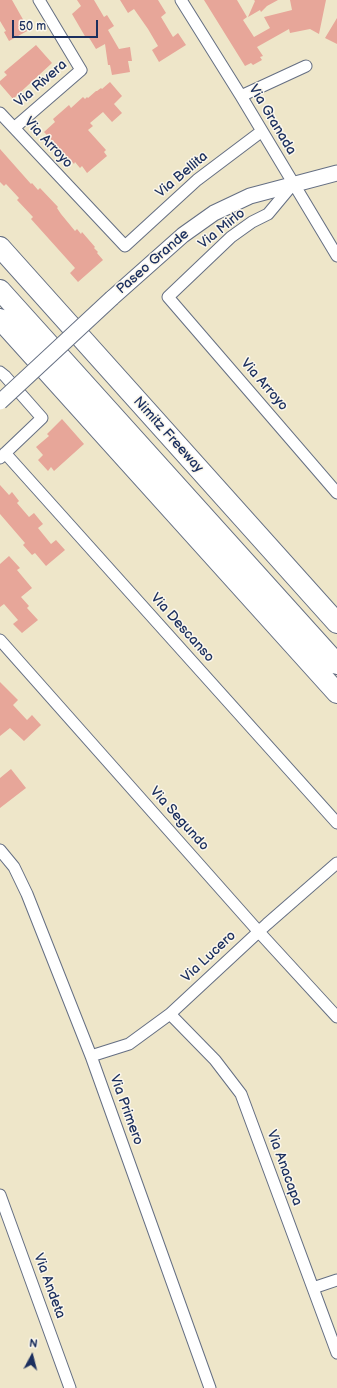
<!DOCTYPE html>
<style>
body{margin:0}
#map{position:relative;width:337px;height:1388px;overflow:hidden;background:#eee6c9;font-family:"Balsamiq Sans",sans-serif}
canvas{display:block}
.north{position:absolute;left:12px;top:1336px;width:40px;height:40px;-webkit-text-stroke:3px #fbf7ec;paint-order:stroke;rotate:7deg;font-size:11px;font-weight:700;line-height:16px;text-align:center;color:#1b2f5e}
.north::after{content:'';display:block;margin:auto;width:14px;height:18px;background:#1b2f5e;clip-path:polygon(50% 0,100% 100%,50% 72%,0 100%)}
.scale{position:absolute;left:12px;top:20px;width:86px;height:18px;box-sizing:border-box;border:2px solid #1b2f5e;border-top:0;padding-left:5px;font-size:12px;line-height:14px;white-space:nowrap;color:#1b2f5e;-webkit-text-stroke:3px #fbf7ec;paint-order:stroke}
</style>
<div id="map">
<canvas width="337" height="1388"></canvas>
<div class="north">N</div>
<div class="scale">50 m</div>
</div>
<script>
const ctx = document.querySelector('canvas').getContext('2d');
ctx.lineJoin = 'round';
function fill(path, color) { ctx.fillStyle = color; ctx.fill(path, 'evenodd'); }
const poly = rows => new Path2D(rows.map(r => 'M' + r).join(''));
function stroke(path, color, width, dash) { ctx.strokeStyle = color; ctx.lineWidth = width; ctx.lineCap = dash ? 'butt' : 'round'; ctx.setLineDash(dash || []); ctx.stroke(path); }
function drawText(font, color, halo, rows, align = 'center') {
  ctx.font = font + ' "Balsamiq Sans",sans-serif'; ctx.lineWidth = 3; ctx.setLineDash([]); ctx.textBaseline = 'middle'; ctx.strokeStyle = halo; ctx.fillStyle = color; for (const [text, x, y, turn = 0] of rows) {
    ctx.save(); ctx.translate(x, y); ctx.rotate((+turn || 0) * Math.PI / 180); ctx.textAlign = isNaN(turn) ? turn : align; if (halo) ctx.strokeText(text, 0, 0); ctx.fillText(text, 0, 0); ctx.restore();
  }
}
const building = poly([
 [0,0,12,0,29,30,9,41,4,32,6,31,0,21],
 [77,0,94,0,104,17,107,15,114,26,108,30,119,49,130,47,132,61,128,61,130,72,112,75,110,65,108,65,105,44,96,49,88,36,86,38,72,14,81,6],
 [120,0,158,0,166,13,161,17,173,37,178,33,186,45,159,62,152,50,158,46,148,29,134,9,128,13],
 [204,0,237,0,247,17,243,20,254,37,270,28,264,17,292,10,290,0,326,0,319,34,310,29,290,33,289,29,257,47,263,56,260,57,262,60,253,65,251,63,245,66],
 [254,0,278,0,267,6,261,12,260,10,248,17,255,1],
 [337,18,337,44,325,38],
 [36,45,52,63,13,99,0,84,0,81,7,75,4,72],
 [110,82,122,96,114,104,122,113,112,122,103,112,90,123,93,126,88,130,106,150,104,152,107,156,87,173,82,166,80,168,75,162,74,164,44,132,55,122,53,119,69,105,71,108,83,97,85,99,87,97,88,98,96,91,97,91,101,88,102,89],
 [0,149,31,184,32,183,38,190,40,188,58,207,57,208,61,214,75,231,77,229,81,234,82,232,95,247,94,248,98,252,97,253,103,260,78,282,70,273,75,268,31,219,33,217,17,200,19,198,6,184,4,186,0,182],
 [62,419,84,444,54,471,51,467,48,471,38,460,43,455,36,447,49,436,47,434],
 [0,485,9,495,12,492,19,501,17,503,29,517,34,513,43,524,38,528,51,544,56,540,65,550,46,566,35,553,32,555,23,545,25,543,0,514],
 [9,556,20,568,17,570,32,588,21,597,29,606,27,608,38,620,22,633,13,624,18,620,4,604,0,607,0,564],
 [0,682,18,700,13,705,27,720,32,715,41,725,24,741,10,728,0,736],
 [11,769,26,788,0,808,0,778]
]);
const street = poly([
 [181,0,241,96,337,256],
 [241,96,306,66],
 [0,113,125,246,197,180,262,131],
 [14,128,81,70,39,0],
 [293,184,268,214,252,222,231,237,168,297,337,493],
 [0,372,5,376,42,418,0,458],
 [5,453,337,823],
 [0,640,259,932,337,1017],
 [0,850,14,867,27,894,91,1056,210,1388],
 [170,1014,215,1060,241,1094,337,1353],
 [91,1056,129,1044,170,1014,267,924,337,863],
 [0,1195,70,1388],
 [313,1288,337,1280]
]);
const secondary = poly([
 [112,298,183,235,214,213,250,196,337,173]
]);
const highway = poly([
 [0,247,337,623],
 [0,290,337,664],
 [0,319,337,693]
]);
const secondaryBridge = poly([
 [0,402,112,298]
]);
const streetNames = [
 ["Via Rivera",41,84,-41],
 ["Via Granada",272,120,59],
 ["Via Arroyo",48,143,47],
 ["Via Bellita",182,175,-40],
 ["Via Mirlo",222,229,-39],
 ["Paseo Grande",153,262,-41],
 ["Via Arroyo",264,385,49],
 ["Nimitz Freeway",168,435,48],
 ["Via Descanso",182,628,48],
 ["Via Segundo",179,819,48],
 ["Via Lucero",209,957,-43],
 ["Via Primero",126,1110,70],
 ["Via Anacapa",284,1168,70],
 ["Via Andeta",49,1286,70]
];
fill(building, '#e7a699');
stroke(street, '#656f83', 13);
stroke(secondary, '#656f83', 17);
stroke(highway, '#656f83', 22);
stroke(street, '#fff', 11);
stroke(secondary, '#fff', 15);
stroke(highway, '#fff', 20);
stroke(secondaryBridge, '#656f83', 17, []);
stroke(secondaryBridge, '#fff', 15);
drawText('14px', '#1b2f5e', '#fbf7ec', streetNames);
</script>
